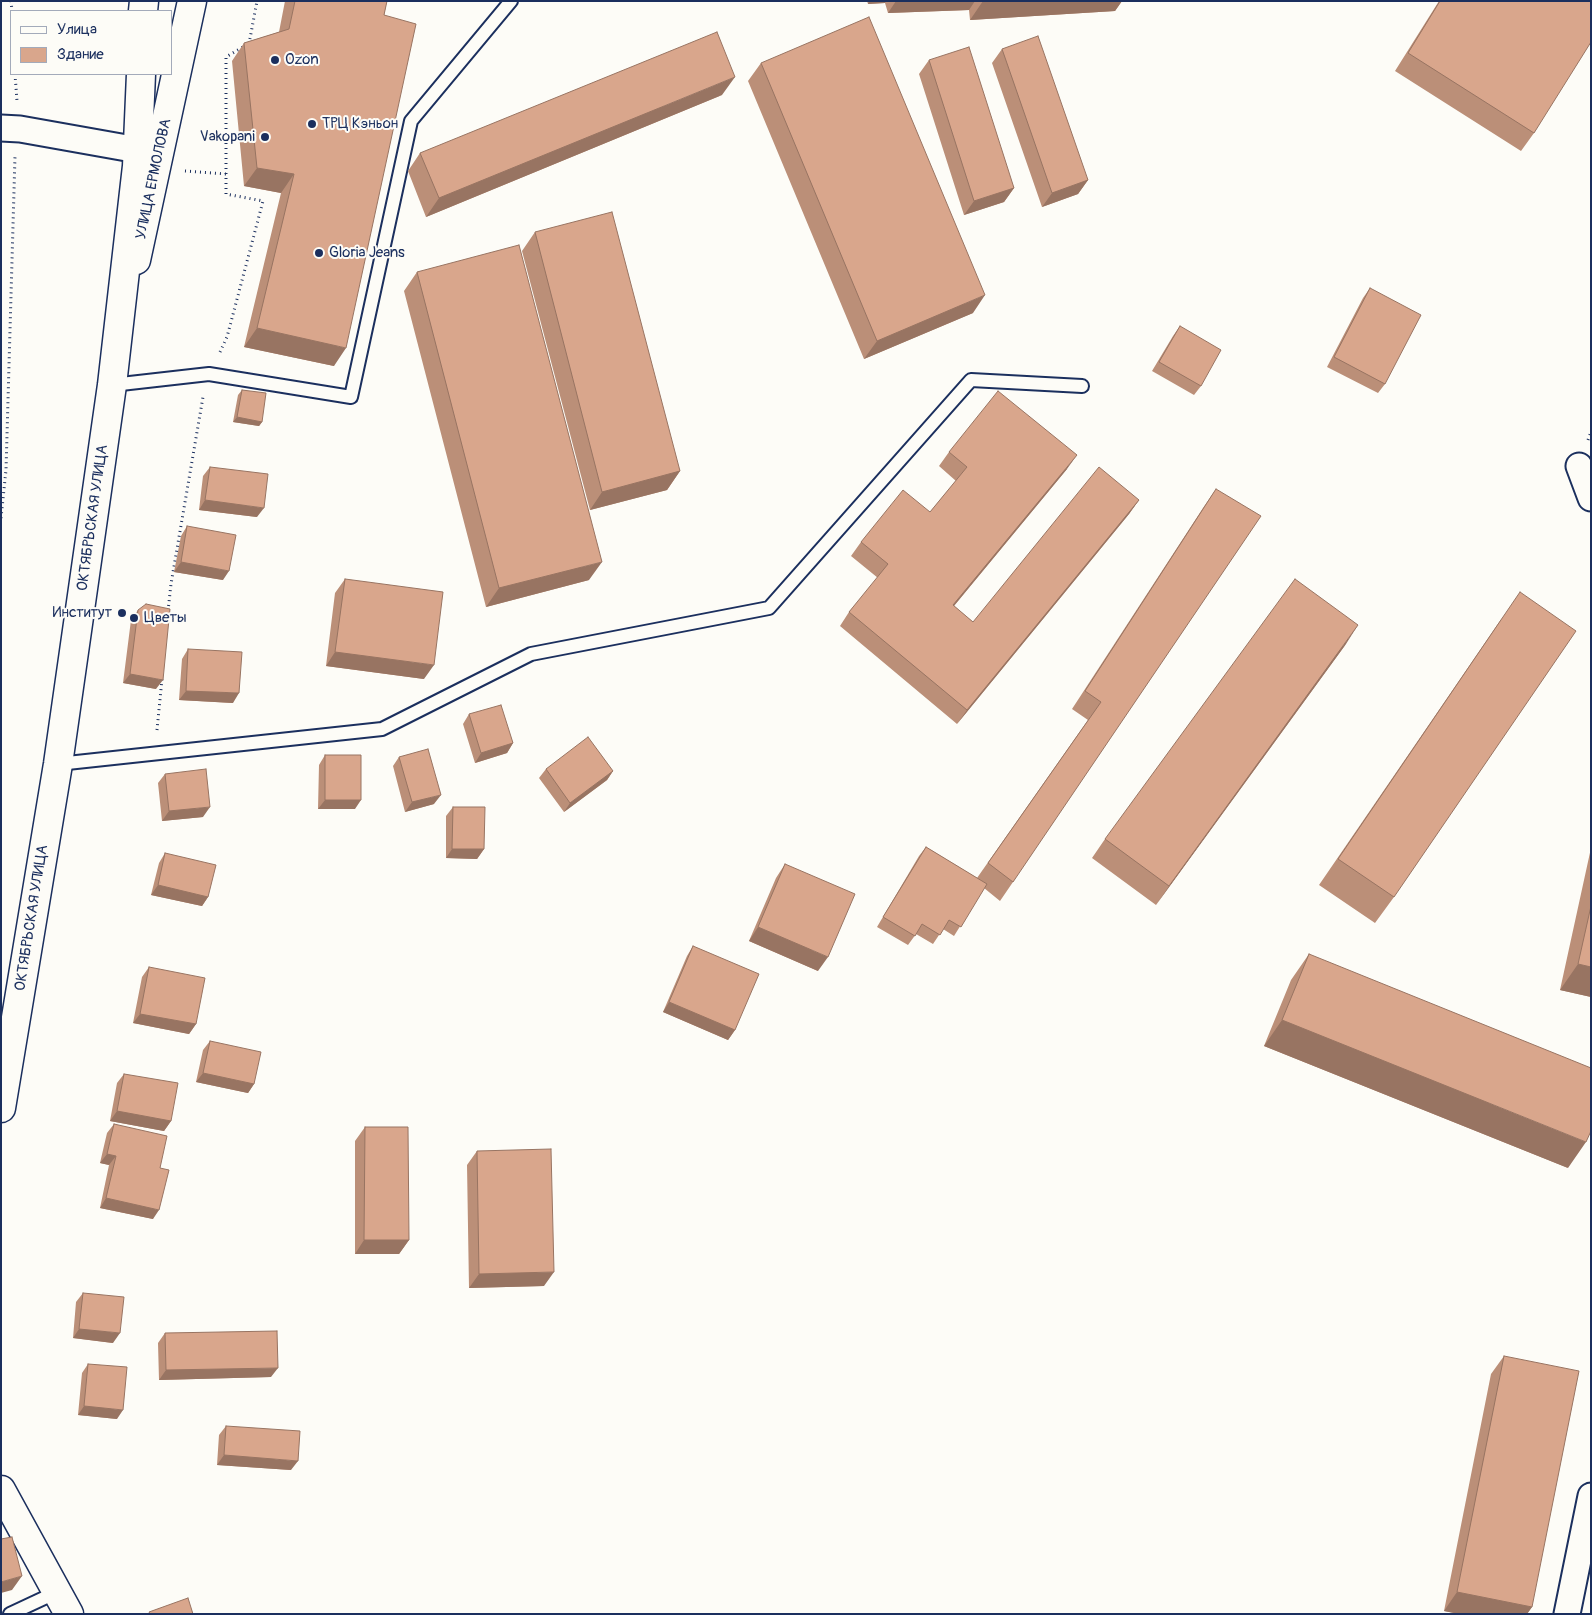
<!DOCTYPE html>
<meta charset="utf-8">
<style>
body{margin:0}
#map{position:relative;width:1592px;height:1615px;overflow:hidden;background:#fdfcf7;font-family:Pangolin,sans-serif}
canvas{display:block}
.frame{position:absolute;inset:0;border:2px solid #1b2f5e;pointer-events:none}
.legend{position:absolute;left:10px;top:10px;width:162px;height:65px;box-sizing:border-box;background:#fdfcf7;border:1px solid #a3aaba;margin:0;padding:6px 9px;list-style:none;font-size:15px;color:#1b2f5e}
.legend li{display:flex;align-items:center;gap:10px;height:25px}
.legend b{width:25px;border:1px solid #a3aaba}
</style>
<div id="map">
<canvas width="1592" height="1615"></canvas>
<div class="frame"></div>
<ul class="legend">
<li><b style="height:6px;background:#fdfcf7"></b>Улица</li>
<li><b style="height:14px;background:#d9a68c"></b>Здание</li>
</ul>
</div>
<script>
const ctx = document.querySelector('canvas').getContext('2d');
ctx.lineJoin = 'round';
const poly = rows => new Path2D(rows.map(r => 'M' + r).join(''));
function stroke(path, color, width, dash) { ctx.strokeStyle = color; ctx.lineWidth = width; ctx.lineCap = dash ? 'butt' : 'round'; ctx.setLineDash(dash || []); ctx.stroke(path); }
function fill(path, color) { ctx.fillStyle = color; ctx.fill(path, 'evenodd'); }
function drawText(font, color, halo, rows, align = 'center') {
  ctx.font = font + ' Pangolin,sans-serif'; ctx.lineWidth = 4; ctx.setLineDash([]); ctx.textBaseline = 'middle'; ctx.strokeStyle = halo; ctx.fillStyle = color; for (const [text, x, y, turn = 0] of rows) {
    ctx.save(); ctx.translate(x, y); ctx.rotate((+turn || 0) * Math.PI / 180); ctx.textAlign = isNaN(turn) ? turn : align; if (halo) ctx.strokeText(text, 0, 0); ctx.fillText(text, 0, 0); ctx.restore();
  }
}
const path = poly([
 [11,1,12,11],
 [249,44,257,1],
 [15,74,17,101],
 [185,171,226,174],
 [220,352,227,337,263,201,226,194,226,57,243,47],
 [1588,440,1591,432],
 [1,518,6,470,15,156],
 [168,611,171,584,203,397],
 [157,730,162,679]
]);
const service = poly([
 [112,385,209,374,351,397,411,121,511,1],
 [58,764,382,729,531,654,769,608,971,380,1082,386],
 [10,1614,57,1592]
]);
const minor = poly([
 [1,128,20,129,138,150],
 [1579,466,1591,498],
 [1567,1614,1591,1496]
]);
const tertiary = poly([
 [136,260,192,1]
]);
const secondary = poly([
 [143,11,144,1],
 [1,1108,58,764,112,385,137,166,141,74],
 [1,1490,69,1614]
]);
const wall = poly([
 [285,1,387,1,384,15,334,366,244,347,281,193,244,186,232,61,244,43,279,32],
 [867,1,1122,1,1115,11,970,20,969,10,888,13,885,3,868,4],
 [1439,1,1591,1,1534,133,1521,151,1395,71],
 [1002,49,1088,180,1078,194,1042,207,992,63],
 [929,60,1014,188,1004,202,964,215,919,74],
 [761,63,973,313,864,359,748,81],
 [722,95,426,217,408,171,420,153],
 [535,232,680,471,667,490,590,510,522,251],
 [417,272,589,580,486,607,404,291],
 [1370,288,1385,384,1378,393,1327,367,1363,298],
 [1180,326,1201,386,1194,395,1152,371,1173,336],
 [242,390,262,422,259,426,233,422,238,395],
 [949,452,1067,469,954,606,973,622,1139,500,1129,514,957,724,840,626,849,612,878,578,851,556,861,542,930,512,956,481,939,466],
 [210,467,257,517,199,510,203,476],
 [1216,489,1013,882,1000,901,984,888,954,936,943,929,933,944,916,934,908,945,877,927,919,856,926,847,977,878,1088,720,1072,709,1203,508],
 [187,526,223,580,174,572,181,536],
 [345,579,424,679,326,666,335,593],
 [138,610,156,689,123,683,131,620],
 [1502,618,1394,897,1375,923,1319,885],
 [1346,644,1156,905,1092,858,1105,839],
 [188,649,233,703,179,700,182,659],
 [469,714,513,743,507,753,475,763,463,724],
 [325,755,355,809,318,809,319,765],
 [399,757,434,804,405,812,393,766],
 [546,769,613,771,607,780,564,812,539,778],
 [165,774,203,817,162,821,158,783],
 [453,807,484,849,477,859,446,858,446,816],
 [1591,848,1591,997,1560,990],
 [165,853,208,897,202,906,151,895,159,863],
 [785,864,818,971,749,941,776,878],
 [693,946,735,1030,728,1040,663,1012,687,956],
 [1309,954,1568,1168,1264,1046,1291,980],
 [149,967,196,1024,189,1034,133,1023,142,977],
 [210,1041,254,1084,248,1093,196,1082,203,1050],
 [124,1074,171,1121,164,1131,110,1121,117,1083],
 [114,1124,160,1168,153,1219,100,1208,109,1165,100,1163,107,1133],
 [365,1127,409,1240,399,1254,355,1254,355,1141],
 [477,1151,544,1286,469,1288,467,1165],
 [83,1293,113,1343,73,1338,76,1302],
 [165,1333,271,1377,159,1380,158,1343],
 [1504,1356,1532,1607,1527,1614,1459,1614,1444,1611,1491,1374],
 [88,1364,117,1419,78,1415,82,1373],
 [226,1426,291,1470,217,1465,219,1435]
]);
const shadedWall = poly([
 [869,1,886,1,885,3,868,4],
 [896,1,975,1,969,10,888,13],
 [983,1,1122,1,1115,11,970,20],
 [735,77,722,95,426,217,439,198],
 [257,168,294,174,281,193,244,186],
 [1088,180,1078,194,1042,207,1052,193],
 [1014,188,1004,202,964,215,974,201],
 [985,295,973,313,864,359,877,341],
 [257,328,346,348,334,366,244,347],
 [237,417,262,422,259,426,233,422],
 [1077,455,1067,469,943,619,953,605],
 [680,471,667,490,590,510,602,492],
 [205,500,264,508,257,517,199,510],
 [1139,500,1129,514,957,724,967,710],
 [181,562,229,571,223,580,174,572],
 [602,562,589,580,486,607,499,588],
 [1358,625,1346,644,1156,905,1169,886],
 [335,652,434,665,424,679,326,666],
 [130,674,163,680,156,689,123,683],
 [186,691,239,693,233,703,179,700],
 [513,743,507,753,475,763,481,753],
 [613,771,607,780,564,812,570,803],
 [441,795,434,804,405,812,412,802],
 [325,800,361,800,355,809,318,809],
 [210,807,203,817,162,821,169,811],
 [452,849,484,849,477,859,446,858],
 [158,885,208,897,202,906,151,895],
 [758,927,828,957,818,971,749,941],
 [1578,964,1591,967,1591,997,1560,990],
 [669,1002,735,1030,728,1040,663,1012],
 [140,1014,196,1024,189,1034,133,1023],
 [1282,1020,1586,1142,1568,1168,1264,1046],
 [203,1073,254,1084,248,1093,196,1082],
 [117,1111,171,1121,164,1131,110,1121],
 [107,1154,116,1156,109,1165,100,1163],
 [106,1198,159,1210,153,1219,100,1208],
 [364,1240,409,1240,399,1254,355,1254],
 [554,1272,544,1286,469,1288,479,1274],
 [79,1329,120,1333,113,1343,73,1338],
 [278,1368,271,1377,159,1380,166,1370],
 [84,1406,123,1410,117,1419,78,1415],
 [224,1455,298,1461,291,1470,217,1465],
 [22,1576,12,1590,1,1593,1,1582],
 [1457,1592,1532,1607,1527,1614,1459,1614,1444,1611]
]);
const building = poly([
 [295,1,387,1,384,15,416,24,346,348,257,328,294,174,257,168,244,43,289,29,295,1],
 [1440,1,1591,1,1591,42,1534,133,1408,53,1440,1],
 [869,17,985,295,877,341,761,63,869,17],
 [717,32,735,77,439,198,420,153,717,32],
 [1038,36,1088,180,1052,193,1002,49,1038,36],
 [969,47,1014,188,974,201,929,60,969,47],
 [612,212,680,471,602,492,535,232,612,212],
 [519,245,602,562,499,588,417,272,519,245],
 [1370,288,1421,315,1385,384,1334,357,1370,288],
 [1180,326,1221,350,1201,386,1159,362,1180,326],
 [242,390,266,393,262,422,237,417,242,390],
 [998,391,1077,455,953,605,973,622,1099,467,1139,500,967,710,849,612,888,564,861,542,903,490,930,512,967,467,949,452,998,391],
 [210,467,268,474,264,508,205,500,210,467],
 [1216,489,1261,516,1013,882,988,863,1101,702,1085,691,1216,489],
 [187,526,236,535,229,571,181,562,187,526],
 [345,579,443,592,434,665,335,652,345,579],
 [1295,579,1358,625,1169,886,1105,839,1295,579],
 [1520,592,1576,631,1394,897,1338,859,1520,592],
 [146,604,170,609,163,680,130,674,138,610,146,604],
 [188,649,242,652,239,693,186,691,188,649],
 [501,705,513,743,481,753,469,714,501,705],
 [588,737,613,771,570,803,546,769,588,737],
 [428,749,441,795,412,802,399,757,428,749],
 [325,755,361,755,361,800,325,800,325,755],
 [206,769,210,807,169,811,165,774,206,769],
 [453,807,485,807,484,849,452,849,453,807],
 [926,847,987,884,961,927,949,920,940,935,922,924,915,936,883,917,926,847],
 [165,853,216,865,208,897,158,885,165,853],
 [785,864,855,894,828,957,758,927,785,864],
 [1591,906,1591,967,1578,964,1591,906],
 [693,946,759,974,735,1030,669,1002,693,946],
 [1309,954,1591,1068,1591,1131,1586,1142,1282,1020,1309,954],
 [149,967,205,978,196,1024,140,1014,149,967],
 [210,1041,261,1052,254,1084,203,1073,210,1041],
 [124,1074,178,1083,171,1121,117,1111,124,1074],
 [114,1124,167,1136,160,1168,169,1170,159,1210,106,1198,116,1156,107,1154,114,1124],
 [365,1127,408,1127,409,1240,364,1240,365,1127],
 [551,1149,554,1272,479,1274,477,1151,551,1149],
 [83,1293,124,1297,120,1333,79,1329,83,1293],
 [277,1331,278,1368,166,1370,165,1333,277,1331],
 [1504,1356,1579,1371,1532,1607,1457,1592,1504,1356],
 [88,1364,127,1367,123,1410,84,1406,88,1364],
 [226,1426,300,1431,298,1461,224,1455,226,1426],
 [12,1537,22,1576,1,1582,1,1539,12,1537],
 [188,1598,193,1614,150,1614,149,1612,188,1598]
]);
const markers = [
 [275,60,5,"#1b2f5e"],
 [312,124,5,"#1b2f5e"],
 [265,137,5,"#1b2f5e"],
 [319,253,5,"#1b2f5e"],
 [122,613,5,"#1b2f5e"],
 [134,618,5,"#1b2f5e"]
];
const poiNames = [
 ["Ozon",285,60],
 ["ТРЦ Кэньон",322,124],
 ["Vakopani",255,137,"right"],
 ["Gloria Jeans",329,253],
 ["Институт",112,613,"right"],
 ["Цветы",144,618]
];
const streetNames = [
 ["УЛИЦА ЕРМОЛОВА",154,179,-78],
 ["ОКТЯБРЬСКАЯ УЛИЦА",93,518,-82],
 ["ОКТЯБРЬСКАЯ УЛИЦА",32,918,-81]
];
stroke(service, '#1b2f5e', 16);
stroke(minor, '#1b2f5e', 29);
stroke(tertiary, '#1b2f5e', 31);
stroke(secondary, '#1b2f5e', 31);
stroke(path, '#1b2f5e', 3, [1, 4]);
stroke(service, '#fdfcf7', 12);
stroke(minor, '#fdfcf7', 25);
stroke(tertiary, '#fdfcf7', 28);
stroke(secondary, '#fdfcf7', 28);
fill(wall, '#bb8f78');
fill(shadedWall, '#987462');
fill(building, '#d9a68c');
stroke(building, '#987462', 1);
for (const [x, y, r, color] of markers) { const dot = new Path2D(); dot.arc(x, y, r, 0, 2 * Math.PI); ctx.fillStyle = color; ctx.fill(dot); stroke(dot, '#fdfcf7', 2); }
drawText('15px', '#1b2f5e', '#fdfcf7', poiNames, 'left');
drawText('15px', '#1b2f5e', '#fdfcf7', streetNames);
</script>
